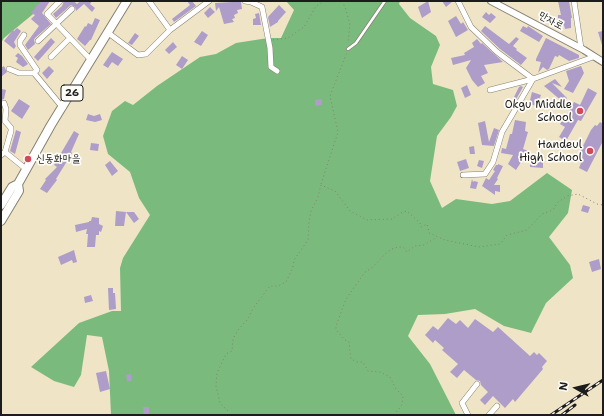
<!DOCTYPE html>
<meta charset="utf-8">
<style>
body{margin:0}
#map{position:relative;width:604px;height:416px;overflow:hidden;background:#f0e4c7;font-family:"Shantell Sans",sans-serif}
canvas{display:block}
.frame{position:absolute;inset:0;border:2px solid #1c1c1c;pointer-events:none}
.north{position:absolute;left:556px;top:368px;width:40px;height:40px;-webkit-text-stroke:3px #fdfcf7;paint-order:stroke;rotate:278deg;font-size:11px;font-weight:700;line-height:16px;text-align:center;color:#1c1c1c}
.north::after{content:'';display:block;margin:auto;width:14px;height:18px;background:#1c1c1c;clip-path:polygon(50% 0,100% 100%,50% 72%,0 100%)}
</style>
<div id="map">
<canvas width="604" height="416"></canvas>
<div class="frame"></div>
<div class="north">N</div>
</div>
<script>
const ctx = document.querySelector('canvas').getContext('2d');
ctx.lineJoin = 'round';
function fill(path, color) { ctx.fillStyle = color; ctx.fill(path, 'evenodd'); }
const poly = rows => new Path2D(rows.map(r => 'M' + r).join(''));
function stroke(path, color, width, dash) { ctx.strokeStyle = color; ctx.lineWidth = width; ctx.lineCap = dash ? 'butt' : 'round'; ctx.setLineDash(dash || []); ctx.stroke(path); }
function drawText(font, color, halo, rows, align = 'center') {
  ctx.font = font + ' "Shantell Sans","Poor Story",sans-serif'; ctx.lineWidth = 3.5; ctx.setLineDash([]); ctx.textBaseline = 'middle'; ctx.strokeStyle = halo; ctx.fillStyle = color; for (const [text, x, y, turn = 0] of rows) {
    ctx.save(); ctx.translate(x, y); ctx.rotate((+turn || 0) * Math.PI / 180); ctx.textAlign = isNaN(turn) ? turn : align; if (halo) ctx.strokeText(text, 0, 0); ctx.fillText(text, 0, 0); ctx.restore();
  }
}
const forest = poly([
 [1,1,49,1,4,38,1,43],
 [286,1,400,1,399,4,410,18,436,36,440,45,431,67,433,84,453,90,457,106,451,117,437,136,430,181,442,208,456,199,492,204,510,201,547,173,572,190,568,213,549,237,570,265,573,278,546,303,531,333,504,326,475,309,445,314,418,315,408,336,430,364,456,415,111,415,109,371,102,337,87,335,81,375,74,387,54,381,31,367,79,323,112,311,121,311,120,268,123,258,150,215,139,198,130,172,108,154,103,136,112,111,125,101,133,105,157,86,200,57,216,54,236,43,268,38,281,38,294,10]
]);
const building = poly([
 [41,1,50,1,42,13,51,24,35,38,34,40,35,44,28,50,25,45,39,26,31,19,35,15,31,13,37,5,38,5],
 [64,1,74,1,77,4,80,1,92,1,90,4,95,8,92,12,84,4,76,11,75,7,71,5,56,18,53,14,62,6],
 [187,1,192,1,196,6,174,22,172,19,190,5],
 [428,1,431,12,422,18,418,7],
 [442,1,453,1,446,7],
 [558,1,569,1,572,18,571,18,571,28,565,29,564,25,561,26,560,19,558,19,558,15,561,15],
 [232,2,241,2,242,9,237,10,238,13,234,15,235,18,232,19,234,22,224,24,219,7,216,11,215,3],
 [279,5,286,12,278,21,278,22,270,27,268,17],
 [210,7,215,12,208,18,204,13],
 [486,12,489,15,491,13,496,17,490,23,482,17],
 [259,13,261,25,253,25,253,19,256,18,255,14],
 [456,16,461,24,463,22,468,30,456,37,448,21],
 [95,18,100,20,91,40,90,40,85,46,77,39,85,26,86,27,88,23,92,25],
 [485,26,509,44,516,37,519,39,513,46,517,49,516,50,527,58,521,65,500,49,481,31],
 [523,26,527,28,528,26,543,36,539,42,520,31],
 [17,28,21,31,14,42,16,46,14,49,4,41,13,30,14,31],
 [202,31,208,35,201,46,194,42],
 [603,31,603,45,602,45,598,32],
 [135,33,139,36,132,45,128,43],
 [51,38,55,42,38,61,34,57],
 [546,38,579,55,579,58,569,61,559,55,558,57,555,56,549,69,547,70,543,67,538,73,541,62,536,61,536,59],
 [477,39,481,44,482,43,503,62,484,65,488,73,481,76,485,83,478,87,472,80,466,68,471,60,453,65,451,58,465,55,464,53,474,47,472,43],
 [173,42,177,47,169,54,165,50],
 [112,52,123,59,118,66,112,62,108,68,103,65],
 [18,53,22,56,28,64,25,66,23,67,16,62,18,58,15,56],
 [182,56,188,60,182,69,176,65],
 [4,66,7,72,1,77,1,68],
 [49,66,54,71,47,79,42,73,45,70,47,71,45,70],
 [581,66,584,73,573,93,564,89,569,81,566,71],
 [555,79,562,87,552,83,567,98,563,102,544,86],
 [467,85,471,95,465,98,461,88],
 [521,86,523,87,514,103,514,97,519,87],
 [588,88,597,93,581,121,578,120,566,141,559,137,565,127,560,124,563,119,564,120,574,102,580,105],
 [2,89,6,90,4,99,1,100],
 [532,92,541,95,537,106,529,104],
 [19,99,30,106,22,119,11,111],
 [322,99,322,105,315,106,315,100],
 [88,114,94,116,100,114,102,120,95,122,86,120],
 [537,114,554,115,552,121,537,115],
 [515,120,526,122,525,131,528,132,523,149,528,151,524,160,523,159,516,170,508,164,513,155,501,153,502,148,506,149,510,134,512,134],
 [485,121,489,142,494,128,499,130,494,146,482,145,478,123],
 [600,122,603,124,603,141,587,172,579,168,581,163,576,160,591,130,595,125,597,126],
 [16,130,21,132,15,154,10,151],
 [74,131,79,134,71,152,72,153,56,179,57,180,47,193,40,189,46,180,45,179,57,167,54,165],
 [91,143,99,144,98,151,90,150],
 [474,146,475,154,470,154,469,147],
 [466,159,469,168,460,171,457,162],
 [479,160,484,161,482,168,477,166],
 [110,161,118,171,112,176,105,165],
 [530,161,543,161,543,168,530,167],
 [498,164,503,166,497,178,498,179,494,185,500,185,500,192,495,191,495,195,482,186,486,178,489,180,495,171,493,170,496,165,498,165],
 [472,179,473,182,474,181,478,182,476,189,470,188],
 [583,205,590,207,588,213,581,211],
 [116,211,126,212,124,226,115,226],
 [126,212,134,212,139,219,134,223],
 [92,217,99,218,99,224,103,226,101,232,99,231,99,235,96,235,95,247,87,247,88,234,86,234,87,229,76,232,75,225,89,222,89,221,91,221],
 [74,250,77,262,73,263,72,260,61,265,58,257],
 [599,259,601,269,592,272,589,262],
 [108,288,113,288,113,293,115,293,116,309,109,310],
 [91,295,93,301,85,303,84,297],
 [448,318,456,324,460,320,468,328,475,319,493,332,498,327,530,356,534,352,537,355,539,353,547,361,542,367,543,369,515,402,513,399,505,408,493,396,485,405,480,400,488,392,481,385,480,381,476,380,464,370,457,378,450,372,458,364,442,350,444,348,435,340,433,343,425,335,433,326,438,330],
 [106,371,110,389,100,392,96,373],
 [131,374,132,381,127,381,126,375],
 [143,407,149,407,149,414,144,415]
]);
const path = poly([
 [336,1,342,2],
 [342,1,345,7,350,24,348,43],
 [273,40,288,38,304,27,316,6,325,1],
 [321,184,338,132,330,96,347,52],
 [228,415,228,411,220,403,216,386,217,373,226,354,232,351,233,339,238,330,247,320,254,307,270,286,278,286,286,282,293,267,294,260,308,240,309,222,311,211,318,197,321,185,335,191,350,211,367,220,392,219,401,213,407,211,420,223,421,227,427,224,429,233,445,240,479,247,500,244,507,235,527,230,542,214,553,210,557,203,567,196,578,194,597,204,603,205],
 [394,415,402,405,403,396,396,389,390,377,380,372,368,371,363,362,357,362,351,359,349,342,345,340,336,330,336,326,346,299,365,272,373,267,385,254,392,249,398,247,403,247,407,252,415,246,424,245,437,237]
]);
const service = poly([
 [348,49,356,43,385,1]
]);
const minor = poly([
 [60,1,47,14,91,60],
 [149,1,170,30],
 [245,1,251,2,262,7,270,48,271,67,277,71],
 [458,1,471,27,497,52,533,79,502,132,493,162,485,174,463,175],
 [574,1,581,48],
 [107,32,138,55,146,54,170,30,209,1],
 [24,35,20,41,20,45,37,70,34,73,63,108],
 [38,41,72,9],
 [51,57,70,38],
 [9,69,19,73,34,73],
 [490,90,533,79,593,57],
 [4,103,6,109,5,121,11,128,11,131,5,152],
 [1,155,5,152,26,169],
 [468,415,462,403,477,384],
 [489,415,497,406]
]);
const tertiary = poly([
 [491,1,584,50,603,62]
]);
const primary = poly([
 [1,205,12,187,18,184,51,125,127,1],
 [1,221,19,191,18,184]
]);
const rail = poly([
 [551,415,603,380],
 [562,415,575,405]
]);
const markers = [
 [580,111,4,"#d1495b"],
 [590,151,4,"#d1495b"],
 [28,159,4,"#d1495b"]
];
const shields = [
 [72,93,22]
];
const shieldNames = [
 ["26",72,93]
];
const streetNames = [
 ["만자로",551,21,28]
];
const poiNames = [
 ["Okgu Middle",572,105],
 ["School",572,118],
 ["Handeul",582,145],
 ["High School",582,158],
 ["신동화마을",36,159,"left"]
];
fill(forest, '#7abb7d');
fill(building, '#ad9dc8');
stroke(service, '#868072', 4);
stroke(minor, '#868072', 6);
stroke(tertiary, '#868072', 8);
stroke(primary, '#868072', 10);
stroke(path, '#868072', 1, [1, 3]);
stroke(service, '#fff', 2.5);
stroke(minor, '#fff', 5);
stroke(tertiary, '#fff', 6);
stroke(primary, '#fff', 8);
stroke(rail, '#1c1c1c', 3);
stroke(rail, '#fdfcf7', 1.5, [4.5]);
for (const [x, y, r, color] of markers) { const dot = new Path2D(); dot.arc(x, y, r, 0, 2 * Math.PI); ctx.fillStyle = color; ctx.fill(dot); stroke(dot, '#fdfcf7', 1.5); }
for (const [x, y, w] of shields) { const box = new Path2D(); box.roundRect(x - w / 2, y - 8, w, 16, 3); ctx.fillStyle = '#fdfcf7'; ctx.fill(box); stroke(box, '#1c1c1c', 1); }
drawText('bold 10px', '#1c1c1c', null, shieldNames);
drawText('11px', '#1c1c1c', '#fdfcf7', streetNames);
drawText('11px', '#1c1c1c', '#fdfcf7', poiNames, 'right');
</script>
